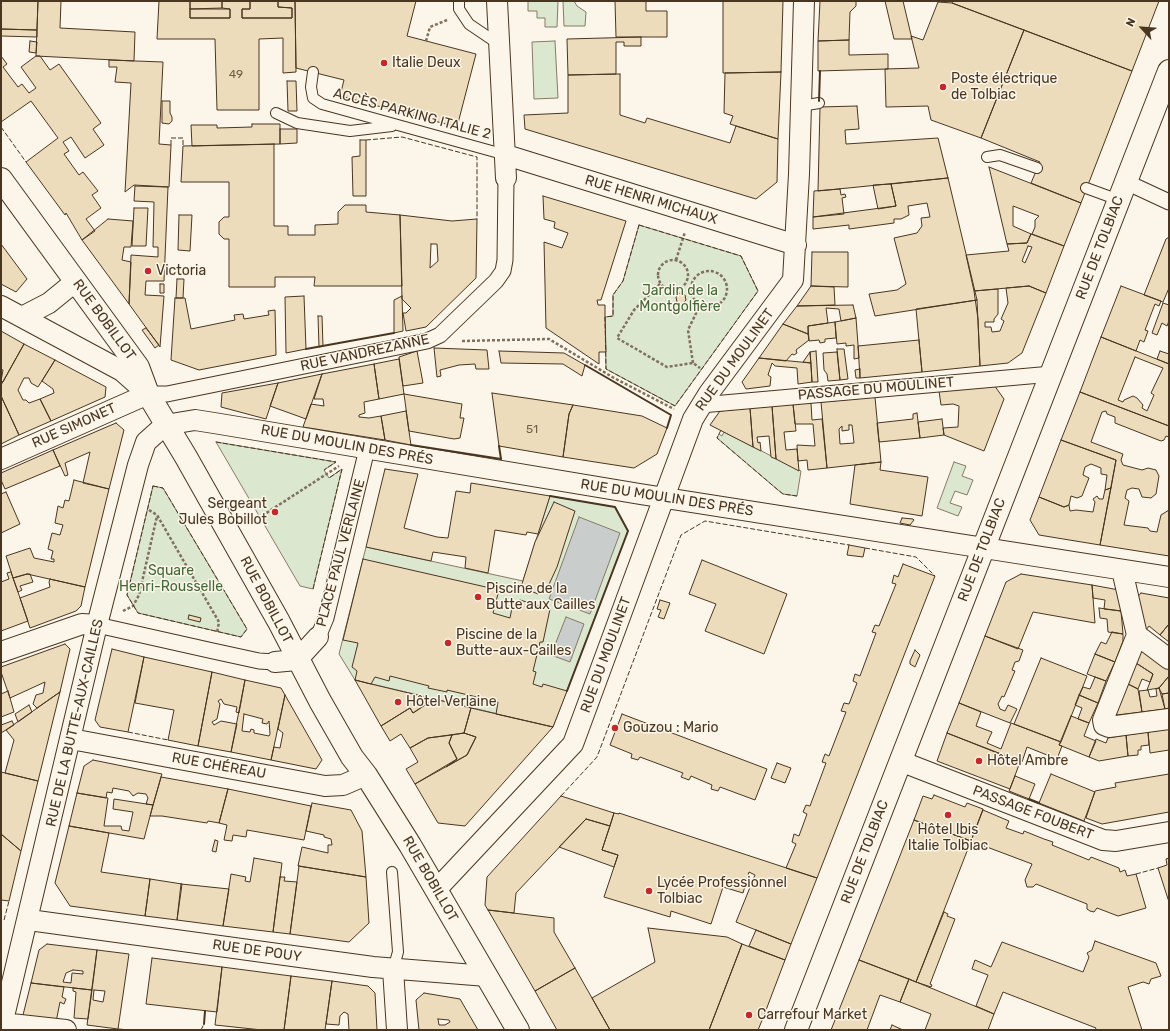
<!DOCTYPE html>
<meta charset="utf-8">
<style>
body{margin:0}
#map{position:relative;width:1170px;height:1031px;overflow:hidden;background:#fbf6e9;font-family:Rubik,sans-serif}
canvas{display:block}
.frame{position:absolute;inset:0;border:2px solid #4a3520;pointer-events:none}
.north{position:absolute;left:1122px;top:8px;width:40px;height:40px;-webkit-text-stroke:3px #fbf6e9;paint-order:stroke;rotate:296deg;font-size:11px;font-weight:700;line-height:16px;text-align:center;color:#4a3520}
.north::after{content:'';display:block;margin:auto;width:14px;height:18px;background:#4a3520;clip-path:polygon(50% 0,100% 100%,50% 72%,0 100%)}
</style>
<div id="map">
<canvas width="1170" height="1031"></canvas>
<div class="frame"></div>
<div class="north">N</div>
</div>
<script>
const ctx = document.querySelector('canvas').getContext('2d');
ctx.lineJoin = 'round';
function fill(path, color) { ctx.fillStyle = color; ctx.fill(path, 'evenodd'); }
const poly = rows => new Path2D(rows.map(r => 'M' + r).join(''));
function stroke(path, color, width, dash) { ctx.strokeStyle = color; ctx.lineWidth = width; ctx.lineCap = dash ? 'butt' : 'round'; ctx.setLineDash(dash || []); ctx.stroke(path); }
function drawText(font, color, halo, rows, align = 'center') {
  ctx.font = font + ' Rubik,sans-serif'; ctx.lineWidth = 3; ctx.setLineDash([]); ctx.textBaseline = 'middle'; ctx.strokeStyle = halo; ctx.fillStyle = color; for (const [text, x, y, turn = 0] of rows) {
    ctx.save(); ctx.translate(x, y); ctx.rotate((+turn || 0) * Math.PI / 180); ctx.textAlign = isNaN(turn) ? turn : align; if (halo) ctx.strokeText(text, 0, 0); ctx.fillText(text, 0, 0); ctx.restore();
  }
}
const green = poly([
 [528,1,558,1,557,27,545,27,545,18,537,18,537,11,528,11,528,1],
 [563,1,574,1,577,6,586,12,585,26,564,26,563,1],
 [555,41,558,98,534,99,532,42,555,41],
 [639,225,741,256,758,291,675,406,606,369,605,317,613,316,613,295,623,281,639,225],
 [724,432,801,471,797,496,783,494,778,490,717,438,719,434,722,436,724,432],
 [216,442,336,462,324,470,329,478,342,469,313,589,300,586,216,442],
 [954,462,966,466,962,476,973,480,967,495,955,491,950,503,962,507,958,516,937,508,954,462],
 [153,486,163,488,247,629,241,637,138,613,127,595,153,486],
 [550,496,615,507,628,531,553,727,355,680,339,654,366,547,523,581,550,496]
]);
const water = poly([
 [579,517,620,533,590,614,549,599,579,517],
 [566,617,584,624,570,662,551,655,566,617]
]);
const building = poly([
 [1,1,38,1,37,30,1,29,1,1],
 [38,1,61,1,60,28,135,32,134,61,36,56,38,1],
 [159,1,190,1,190,18,230,18,230,9,222,8,222,1,250,1,250,9,242,9,242,18,292,18,292,8,278,7,278,1,295,1,296,72,283,73,283,38,259,39,259,110,217,110,215,39,157,39,159,1],
 [190,1,222,1,222,8,190,9,190,1],
 [250,1,278,1,278,7,292,8,292,18,242,18,242,9,250,9,250,1],
 [295,1,416,1,407,36,476,54,457,127,340,96,344,80,296,68,295,1],
 [615,1,646,1,646,11,667,11,667,37,616,37,615,1],
 [723,1,783,1,781,72,723,73,723,1],
 [820,1,856,1,856,6,850,12,849,40,818,41,820,1],
 [885,1,903,1,912,39,894,39,885,1],
 [953,1,1159,1,1132,71,952,3,953,1],
 [938,2,952,3,1024,30,981,138,931,120,928,106,886,107,885,69,919,68,911,36,923,40,938,2],
 [190,9,230,9,230,18,190,18,190,9],
 [1,29,37,30,37,37,1,36,1,29],
 [1024,30,1132,71,1081,203,1031,183,1040,162,981,138,1024,30],
 [641,37,641,46,624,46,624,42,616,42,616,74,568,75,567,39,641,37],
 [849,40,849,55,888,54,888,69,818,71,818,41,849,40],
 [30,41,37,42,36,53,29,52,30,41],
 [1,56,7,64,3,67,18,87,22,84,29,93,36,88,21,67,36,56,40,56,50,70,59,64,101,123,93,129,104,145,85,158,71,137,63,142,69,151,64,154,79,175,83,172,98,191,92,195,101,208,86,219,95,231,82,240,66,213,65,215,26,162,58,138,31,101,1,122,1,56],
 [109,60,163,62,159,144,171,145,169,187,134,185,125,192,131,83,115,82,117,67,109,67,109,60],
 [781,72,778,139,730,124,733,116,724,113,725,73,781,72],
 [620,74,620,115,645,123,647,118,730,143,736,126,778,139,777,182,756,199,525,129,524,115,568,113,568,75,620,74],
 [287,81,296,81,297,111,288,111,287,81],
 [162,101,170,101,170,113,172,117,172,121,169,124,162,123,162,101],
 [857,106,859,129,845,130,846,144,938,138,948,178,818,191,820,107,857,106],
 [252,124,280,124,280,144,192,146,191,125,217,125,217,128,252,127,252,124],
 [280,129,297,129,297,143,280,144,280,129],
 [360,140,366,140,366,196,353,196,352,157,360,156,360,140],
 [274,144,274,226,288,226,288,235,315,235,315,225,338,224,338,212,345,205,366,205,366,212,400,215,402,286,314,286,315,277,275,277,275,287,229,287,229,239,224,239,219,234,219,222,224,217,229,217,229,182,181,182,183,146,274,144],
 [989,167,1081,203,1064,246,1032,234,1035,227,1035,220,1039,216,1013,206,1013,226,1031,234,1027,243,1007,244,989,167],
 [948,178,977,300,875,316,869,294,897,290,906,284,894,238,917,233,922,226,921,218,930,217,927,203,908,206,909,215,901,219,894,219,894,223,849,229,849,225,813,229,813,217,896,206,891,184,948,178],
 [891,184,896,206,878,209,873,185,891,184],
 [135,186,168,187,164,281,146,281,145,295,164,296,160,347,129,304,131,255,158,257,158,247,153,247,154,202,134,201,135,186],
 [840,189,841,195,845,194,846,197,842,198,844,214,813,217,814,191,840,189],
 [543,196,626,221,601,300,597,300,598,305,605,305,605,317,606,352,599,352,599,364,546,328,544,242,562,248,568,233,554,228,555,222,544,219,543,196],
 [134,208,148,208,146,246,132,246,134,208],
 [179,215,192,215,190,251,178,250,179,215],
 [400,215,452,221,477,219,476,278,426,327,406,331,403,313,406,313,411,308,402,299,400,215],
 [431,244,437,244,438,261,430,268,431,244],
 [108,219,133,221,131,247,124,247,122,260,131,262,129,304,82,240,108,219],
 [1031,234,1064,246,1046,293,1029,286,974,291,966,255,1009,251,1007,244,1027,243,1031,234],
 [1028,246,1032,247,1025,263,1022,261,1028,246],
 [1169,237,1169,288,1163,302,1144,295,1166,239,1169,237],
 [1,244,27,279,16,292,1,284,1,244],
 [812,252,848,252,848,287,811,286,812,252],
 [177,279,184,279,183,298,176,298,177,279],
 [160,284,164,284,164,293,160,293,160,284],
 [811,286,834,287,835,305,797,306,811,286],
 [1029,286,1046,293,1022,353,1008,363,980,366,978,319,974,291,998,289,998,314,994,319,994,322,985,322,985,327,991,327,992,332,1000,331,1004,321,1001,319,1008,303,1006,288,1029,286],
 [1121,286,1161,301,1159,306,1155,304,1145,330,1148,331,1144,342,1140,340,1136,351,1101,337,1121,286],
 [680,293,685,295,686,300,682,304,677,302,676,297,680,293],
 [304,296,306,349,286,353,285,297,304,296],
 [402,296,403,331,394,333,394,300,402,296],
 [175,298,185,298,191,329,235,320,234,315,243,314,244,319,269,315,268,311,275,310,276,355,199,370,171,360,175,298],
 [977,300,980,366,922,372,916,309,977,300],
 [1163,303,1169,305,1169,321,1167,326,1162,323,1157,335,1152,333,1163,303],
 [853,305,856,318,841,321,839,309,826,308,828,323,808,326,808,334,783,324,797,306,853,305],
 [318,316,322,316,323,346,319,347,318,316],
 [856,318,859,358,854,359,854,345,846,346,846,343,837,344,835,322,856,318],
 [835,322,836,338,825,339,825,342,820,343,819,340,809,341,808,326,835,322],
 [783,324,808,334,809,340,796,350,797,353,794,355,792,354,786,361,759,358,783,324],
 [146,328,159,345,155,348,142,330,146,328],
 [1,331,24,344,3,382,1,381,3,370,1,369,1,331],
 [1101,337,1169,364,1169,426,1080,392,1101,337],
 [1135,357,1163,368,1151,393,1154,395,1147,411,1142,408,1143,405,1137,398,1133,396,1124,400,1123,402,1118,400,1135,357],
 [919,340,922,372,860,378,858,346,919,340],
 [24,344,55,360,38,387,31,383,29,378,24,378,18,390,23,400,26,400,29,403,40,399,51,421,19,435,1,396,1,385,24,344],
 [434,348,487,350,489,369,476,369,475,364,459,365,440,370,441,376,437,377,434,348],
 [837,349,844,349,848,379,840,380,837,349],
 [417,351,423,383,403,386,399,357,417,351],
 [499,351,564,353,585,365,582,376,563,364,501,363,499,351],
 [816,351,818,382,812,382,810,352,816,351],
 [1160,351,1169,354,1169,364,1157,359,1160,351],
 [810,352,811,363,803,362,810,352],
 [837,352,840,380,828,381,827,374,824,370,823,353,837,352],
 [759,358,811,363,812,382,798,384,797,368,775,366,772,363,768,375,771,377,770,386,746,389,742,382,759,358],
 [399,359,404,394,379,399,374,364,399,359],
 [55,360,106,387,105,397,51,421,40,399,54,393,53,389,42,381,55,360],
 [374,364,379,399,364,402,365,413,359,415,359,417,369,418,381,416,385,440,303,427,311,404,324,406,323,399,314,399,322,374,374,364],
 [860,369,860,378,856,378,855,370,860,369],
 [322,374,306,419,270,406,278,383,322,374],
 [278,383,266,419,221,407,222,393,278,383],
 [994,385,1004,399,984,451,944,435,943,428,958,427,959,406,953,404,941,405,939,391,994,385],
 [1080,392,1169,426,1169,437,1166,436,1164,440,1161,441,1115,423,1115,417,1107,414,1106,411,1102,412,1091,442,1123,454,1121,460,1123,465,1142,470,1148,468,1156,470,1159,476,1156,494,1151,498,1142,497,1139,489,1132,488,1127,490,1125,498,1129,501,1124,525,1148,528,1150,531,1157,532,1161,515,1169,510,1169,556,1100,545,1116,460,1061,440,1080,392],
 [492,393,573,405,569,414,563,457,499,446,492,393],
 [404,394,462,404,460,418,464,418,460,438,454,439,409,431,404,394],
 [1,396,19,435,1,444,1,396],
 [875,397,881,462,827,468,821,402,875,397],
 [849,425,852,425,854,443,840,444,839,429,842,426,842,431,849,430,849,425],
 [811,403,812,420,822,419,827,468,808,470,807,460,798,461,797,445,815,446,813,424,795,424,793,404,811,403],
 [793,404,796,431,784,432,786,450,797,449,799,471,776,459,772,406,793,404],
 [573,405,642,416,667,428,657,454,634,468,563,457,569,414,573,405],
 [772,406,776,459,771,457,769,436,757,437,758,443,760,442,761,451,753,447,750,408,772,406],
 [750,408,753,447,710,425,720,411,750,408],
 [406,411,411,445,385,440,381,416,406,411],
 [917,413,920,438,879,442,877,423,913,419,913,414,917,413],
 [942,419,944,435,920,438,918,422,942,419],
 [116,423,124,430,109,489,83,483,90,452,65,463,68,475,65,476,53,450,116,423],
 [1061,440,1116,460,1111,488,1105,490,1107,475,1101,474,1101,468,1091,464,1085,467,1083,475,1089,478,1082,496,1077,498,1071,496,1069,505,1064,507,1039,497,1061,440],
 [53,450,60,466,5,489,1,480,1,473,53,450],
 [881,462,880,470,928,477,922,516,850,504,855,465,881,462],
 [385,469,418,474,404,528,437,537,448,538,456,491,470,493,471,483,550,496,538,534,527,532,526,535,495,530,488,573,465,568,466,557,433,552,431,561,366,547,385,469],
 [74,480,109,489,85,587,27,574,13,578,6,556,30,548,34,558,54,562,54,559,51,559,53,551,48,549,52,533,60,535,63,525,55,523,58,506,63,508,65,500,69,501,74,480],
 [1111,488,1100,545,1039,535,1030,520,1039,497,1064,507,1069,505,1070,511,1076,510,1093,512,1095,502,1093,499,1097,496,1099,499,1103,499,1105,490,1111,488],
 [6,492,20,524,1,533,1,494,6,492],
 [554,502,575,511,557,567,545,593,540,591,538,594,521,587,535,542,554,502],
 [902,518,913,519,914,520,910,525,900,523,902,518],
 [849,545,865,548,863,557,847,555,849,545],
 [363,559,499,590,493,613,510,618,513,603,520,600,550,609,543,642,540,642,533,671,536,672,533,684,542,687,543,684,567,691,553,727,496,714,498,702,447,690,447,692,428,688,429,686,390,676,389,681,375,677,371,684,355,680,357,671,352,667,358,643,343,640,363,559],
 [702,560,787,594,764,654,705,631,716,604,689,594,702,560],
 [903,564,935,576,817,878,786,868,796,844,792,842,794,834,799,836,807,814,803,812,806,805,810,806,826,763,822,762,825,754,829,756,846,712,841,711,844,703,849,704,857,683,853,681,855,674,860,676,876,633,872,632,875,625,879,626,896,584,892,583,894,575,898,577,903,564],
 [11,572,28,621,1,631,1,582,9,579,7,573,11,572],
 [27,574,30,574,33,582,20,586,22,590,18,592,13,578,27,574],
 [1021,574,1092,585,1095,623,1033,612,1018,649,985,636,1006,582,1021,574],
 [50,579,85,587,81,606,76,611,30,628,20,598,50,587,49,582,50,579],
 [1092,585,1119,590,1121,611,1104,609,1105,600,1093,598,1092,585],
 [1141,593,1169,598,1169,624,1160,635,1149,626,1146,630,1140,624,1135,600,1141,593],
 [660,600,670,603,664,619,658,617,661,610,657,609,660,600],
 [1099,608,1121,611,1123,634,1108,632,1107,619,1100,618,1099,608],
 [189,615,201,618,200,622,188,619,189,615],
 [1169,624,1169,642,1160,635,1169,624],
 [1112,632,1123,634,1123,641,1115,662,1095,654,1101,642,1106,644,1112,632],
 [985,636,1023,650,1019,661,1015,662,1012,670,1015,671,1004,697,1002,696,998,704,1000,709,1005,711,1008,705,1017,709,1010,723,959,703,985,636],
 [65,644,70,649,60,692,37,708,33,704,36,695,43,693,45,682,10,698,1,672,1,667,65,644],
 [1143,647,1169,669,1169,676,1159,688,1147,690,1153,674,1136,663,1143,647],
 [112,649,144,657,128,732,100,727,95,720,112,649],
 [915,650,920,655,915,667,910,664,910,661,915,650],
 [1095,654,1115,662,1106,681,1087,674,1095,654],
 [144,657,212,672,198,746,168,740,174,710,135,703,144,657],
 [1041,658,1087,676,1061,742,1014,724,1041,658],
 [1136,663,1153,674,1150,682,1142,679,1138,689,1128,684,1136,663],
 [212,672,245,680,239,713,236,712,237,707,224,704,221,699,218,701,220,704,217,719,212,722,214,725,221,721,237,724,231,752,198,746,212,672],
 [1169,676,1169,693,1162,694,1159,688,1169,676],
 [1095,677,1106,681,1098,703,1079,695,1083,687,1090,689,1095,677],
 [245,680,281,688,285,695,271,760,231,752,245,680],
 [244,714,263,719,262,723,267,724,269,721,270,734,269,736,254,733,254,730,251,729,250,732,242,731,244,714],
 [355,680,371,684,434,699,413,713,410,708,381,726,355,680],
 [1128,684,1138,689,1142,712,1117,715,1116,713,1128,684],
 [1159,688,1165,709,1142,712,1139,691,1148,690,1150,697,1157,696,1156,689,1159,688],
 [8,691,14,712,1,717,1,694,8,691],
 [60,692,38,781,5,773,14,740,6,730,60,692],
 [1169,693,1169,708,1165,709,1162,694,1169,693],
 [285,695,322,760,316,769,271,760,274,747,280,748,283,733,278,729,285,695],
 [1079,695,1098,703,1089,723,1078,719,1082,708,1075,705,1079,695],
 [434,699,471,708,464,733,428,738,410,748,401,734,390,741,381,726,410,708,413,713,434,699],
 [959,703,981,712,976,726,992,732,987,743,1001,749,1011,723,1061,742,1059,745,1062,746,1057,759,1027,747,1022,762,947,733,959,703],
 [29,705,32,712,18,722,15,714,29,705],
 [471,708,553,727,465,826,438,823,415,784,467,755,476,737,464,733,471,708],
 [622,714,767,769,755,800,720,787,718,791,711,789,712,785,691,776,689,780,681,777,683,773,640,757,638,760,631,758,632,754,610,745,622,714],
 [1071,716,1089,723,1084,736,1096,741,1089,757,1059,745,1071,716],
 [12,721,14,725,1,733,1,725,12,721],
 [1169,729,1169,750,1150,753,1148,732,1169,729],
 [1148,732,1149,745,1141,746,1141,750,1138,750,1138,755,1128,756,1126,735,1148,732],
 [464,733,476,737,467,755,446,767,457,759,449,743,452,735,464,733],
 [947,733,1020,762,1010,789,937,761,947,733],
 [452,735,449,743,457,759,415,784,406,769,418,762,410,748,428,738,452,735],
 [1126,735,1128,756,1099,761,1089,757,1096,739,1106,743,1108,738,1126,735],
 [93,760,162,774,153,805,146,804,148,798,146,794,138,793,133,796,129,791,113,788,112,793,107,792,106,798,77,793,84,766,93,760],
 [777,763,791,768,785,783,771,778,777,763],
 [1,772,38,781,21,851,1,834,1,772],
 [1051,774,1095,792,1084,821,1039,803,1051,774],
 [1169,774,1169,812,1102,824,1086,818,1095,791,1116,787,1115,783,1169,774],
 [1015,776,1035,784,1029,799,1009,791,1015,776],
 [161,777,228,789,219,823,208,821,207,823,162,816,150,816,161,777],
 [228,789,311,806,304,840,247,830,246,837,233,835,232,841,224,840,227,825,219,823,228,789],
 [77,793,108,798,104,826,121,826,122,830,129,831,133,812,113,809,114,799,153,805,144,839,69,826,77,793],
 [934,795,965,807,967,803,983,809,971,841,914,820,923,796,932,799,934,795],
 [561,796,614,813,610,826,586,819,516,893,514,913,488,910,485,905,487,877,561,796],
 [312,803,351,810,362,831,366,877,298,866,302,847,328,853,328,845,332,845,331,839,324,837,324,835,306,831,312,803],
 [983,810,1009,821,1006,828,1023,834,1024,831,1044,839,1053,842,1052,845,1089,860,1091,857,1119,868,1120,872,1125,870,1127,876,1136,874,1146,908,1118,916,1097,908,1094,912,1090,911,1087,909,1087,904,1036,884,1033,887,1027,887,1025,880,1032,864,971,841,983,810],
 [614,813,619,814,619,813,817,878,791,944,736,922,755,875,749,872,743,893,723,887,711,924,671,911,670,917,604,897,618,855,602,850,614,813],
 [586,819,610,826,602,850,618,855,614,867,559,847,586,819],
 [914,820,971,841,916,982,859,960,914,820],
 [69,826,109,833,101,872,150,879,145,916,70,906,55,883,69,826],
 [1,834,21,851,9,901,1,900,1,834],
 [215,840,218,841,216,852,212,851,215,840],
 [254,858,282,863,273,932,223,926,231,874,246,877,245,881,250,882,254,858],
 [1169,858,1169,902,1158,868,1167,865,1166,859,1169,858],
 [299,866,366,877,369,923,349,942,290,934,299,866],
 [280,877,285,877,284,881,297,882,290,934,273,932,280,877],
 [150,879,182,884,177,920,145,916,150,879],
 [181,884,229,889,223,926,177,920,181,884],
 [488,910,554,918,554,932,575,968,535,991,488,910],
 [944,912,948,914,947,916,955,919,930,984,932,985,931,987,916,982,944,912],
 [648,928,727,937,742,944,709,1030,610,1030,592,998,655,962,648,928],
 [756,930,791,944,785,960,749,946,756,930],
 [1095,941,1156,963,1161,976,1151,979,1149,984,1143,982,1128,987,1142,1030,1095,1030,1096,1028,1003,992,994,1014,976,1006,988,975,972,969,975,960,991,967,1002,942,1083,972,1089,957,1087,953,1092,950,1095,941],
 [47,944,97,950,92,990,31,983,39,950,47,944],
 [73,970,83,971,83,974,72,973,71,983,63,982,66,973,73,970],
 [742,944,785,960,763,1018,758,1030,709,1030,742,944],
 [97,950,129,954,118,1029,87,1025,97,950],
 [94,990,105,991,103,1002,93,1000,94,990],
 [152,958,222,967,217,1012,146,1004,152,958],
 [859,960,909,979,900,1002,880,995,867,1030,831,1030,859,960],
 [222,967,291,976,284,1030,262,1030,215,1025,222,967],
 [575,968,592,998,610,1030,557,1030,535,991,575,968],
 [291,976,332,981,325,1030,284,1030,291,976],
 [909,979,994,1014,988,1030,925,1030,931,1014,900,1002,909,979],
 [332,981,368,986,375,993,377,1030,349,1030,348,1014,344,1012,340,1016,339,1025,326,1024,332,981],
 [31,983,64,987,62,997,66,999,64,1004,60,1002,56,1022,22,1019,31,983],
 [73,988,92,990,88,1019,74,1018,76,992,73,991,73,988],
 [424,993,460,999,478,1030,419,1030,416,1000,424,993],
 [438,1019,449,1020,450,1022,445,1025,439,1025,438,1019],
 [892,1025,903,1030,890,1030,892,1025]
]);
const path = poly([
 [426,41,430,27,447,20],
 '658 275a15 15 0 1 1 30 0a15 15 0 1 1-30 0Z',
 [676,260,685,232],
 '691 289a18 18 0 1 1 36 0a18 18 0 1 1-36 0Z',
 [660,284,634,310,617,338,667,367,693,363,700,368],
 [462,341,549,339,614,378,674,409],
 [693,363,688,330,700,305],
 [149,510,157,515,219,622,217,633],
 [254,521,339,466],
 [123,611,133,606,139,595,157,516]
]);
const service = poly([
 [459,1,459,9,469,24,500,45],
 [313,72,311,87,313,98,322,104,506,155],
 [801,106,819,103],
 [276,113,297,123,350,131,392,126],
 [987,157,1000,155,1037,168],
 [1086,188,1119,200],
 [392,872,398,952,393,969]
]);
const pedestrian = poly([
 [1126,182,1169,202],
 [148,394,167,394,427,341,440,335,496,281,503,271,505,260,506,178],
 [701,405,1052,374],
 [97,625,213,651,259,661,275,662],
 [318,637,326,618,367,449]
]);
const minor = poly([
 [497,1,506,178],
 [506,155,796,245],
 [1,306,122,371,148,394,1,459],
 [22,317,49,303,76,281],
 [1122,570,1137,635,1103,720,1104,725,1109,727,1169,719],
 [1137,635,1169,659],
 [1,652,82,624,97,625],
 [275,662,297,660,318,637],
 [71,739,325,786,343,785,366,775],
 [900,761,1103,840,1116,841,1169,832],
 [436,890,573,744,693,419,709,393,793,280,799,174,804,1],
 [29,920,373,967,487,976],
 [393,969,397,1030],
 [2,1023,66,1030],
 [1,1029,97,625,138,465,146,442,165,425,195,420,214,423,640,494,1169,577]
]);
const tertiary = poly([
 [1,179,138,367,148,394,186,457,279,622,320,701,352,757,366,775,410,845,518,1030]
]);
const secondary = poly([
 [796,1030,1169,71]
]);
const fence = poly([
 [1,127,26,162],
 [366,140,402,137,477,157,477,219],
 [171,145,171,138,183,138,183,146],
 [639,225,741,256,758,291,675,406,606,369,605,317,613,316,613,295,623,281,639,225],
 [721,430,717,438,778,490,783,494,797,496],
 [216,442,336,462,324,470],
 [153,486,163,488,247,629,241,637,138,613,127,595,153,486],
 [865,548,916,557,935,576],
 [313,589,342,469,329,478],
 [128,732,168,740],
 [561,796,597,757,681,535,705,521,849,545],
 [1136,874,1158,868],
 [4,920,9,901],
 [118,1029,131,1030],
 [201,1030,204,1024]
]);
const wall = poly([
 [819,101,820,71],
 [306,349,394,333],
 [585,365,671,415,667,428],
 [411,445,501,459,499,446],
 [550,496,615,507,628,531,567,691],
 [1029,799,1039,803],
 [204,1024,205,1011]
]);
const markers = [
 [384,63,4,"#c62828"],
 [943,87,4,"#c62828"],
 [148,271,4,"#c62828"],
 [275,512,4,"#c62828"],
 [478,597,4,"#c62828"],
 [448,643,4,"#c62828"],
 [398,702,4,"#c62828"],
 [615,728,4,"#c62828"],
 [979,761,4,"#c62828"],
 [948,815,4,"#c62828"],
 [649,891,4,"#c62828"],
 [749,1015,4,"#c62828"]
];
const numberNames = [
 ["49",236,75],
 ["51",532,430]
];
const poiNames = [
 ["Italie Deux",392,63],
 ["Poste électrique",951,79],
 ["de Tolbiac",951,95],
 ["Victoria",156,271],
 ["Sergeant",267,504,"right"],
 ["Jules Bobillot",267,520,"right"],
 ["Piscine de la",486,589],
 ["Butte aux Cailles",486,605],
 ["Piscine de la",456,635],
 ["Butte-aux-Cailles",456,651],
 ["Hôtel Verlaine",406,702],
 ["Gouzou : Mario",623,728],
 ["Hôtel Ambre",987,761],
 ["Hôtel Ibis",948,830,"center"],
 ["Italie Tolbiac",948,846,"center"],
 ["Lycée Professionnel",657,883],
 ["Tolbiac",657,899],
 ["Carrefour Market",757,1015]
];
const streetNames = [
 ["ACCÈS PARKING ITALIE 2",412,114,15],
 ["RUE HENRI MICHAUX",651,200,17],
 ["RUE DE TOLBIAC",1100,248,-69],
 ["RUE BOBILLOT",104,320,54],
 ["RUE VANDREZANNE",365,353,-12],
 ["RUE DU MOULINET",735,360,-54],
 ["PASSAGE DU MOULINET",876,389,-5],
 ["RUE SIMONET",74,426,-24],
 ["RUE DU MOULIN DES PRÉS",347,445,10],
 ["RUE DU MOULIN DES PRÉS",667,498,9],
 ["RUE DE TOLBIAC",982,550,-69],
 ["PLACE PAUL VERLAINE",341,553,-75],
 ["RUE BOBILLOT",266,600,62],
 ["RUE DU MOULINET",606,655,-70],
 ["RUE DE LA BUTTE-AUX-CAILLES",75,723,-77],
 ["RUE CHÉREAU",219,766,10],
 ["PASSAGE FOUBERT",1033,813,21],
 ["RUE DE TOLBIAC",865,852,-69],
 ["RUE BOBILLOT",430,879,60],
 ["RUE DE POUY",257,951,8]
];
const parkNames = [
 ["Jardin de la",680,291],
 ["Montgolfière",680,307],
 ["Square",171,571],
 ["Henri-Rousselle",171,587]
];
fill(green, '#dce7d0');
stroke(green, '#887966', 1);
fill(water, '#c9cecd');
stroke(water, '#887966', 1);
fill(building, '#ecdcbc');
stroke(building, '#4a3520', 1);
stroke(service, '#4a3520', 12);
stroke(pedestrian, '#4a3520', 17);
stroke(minor, '#4a3520', 22);
stroke(tertiary, '#4a3520', 24);
stroke(secondary, '#4a3520', 24);
stroke(path, '#7f6f5c', 2.5, [3, 2]);
stroke(service, '#fbf6e9', 10);
stroke(pedestrian, '#fbf6e9', 15);
stroke(minor, '#fbf6e9', 20);
stroke(tertiary, '#fbf6e9', 22);
stroke(secondary, '#fbf6e9', 22);
stroke(fence, '#4a3520', 1, [5, 2]);
stroke(wall, '#4a3520', 2);
for (const [x, y, r, color] of markers) { const dot = new Path2D(); dot.arc(x, y, r, 0, 2 * Math.PI); ctx.fillStyle = color; ctx.fill(dot); stroke(dot, '#fbf6e9', 1.5); }
drawText('12px', '#725f47', null, numberNames);
drawText('14px', '#4a3520', '#fbf6e9', poiNames, 'left');
drawText('14px', '#4a3520', '#fbf6e9', streetNames);
drawText('14px', '#436837', '#fbf6e9', parkNames);
</script>
